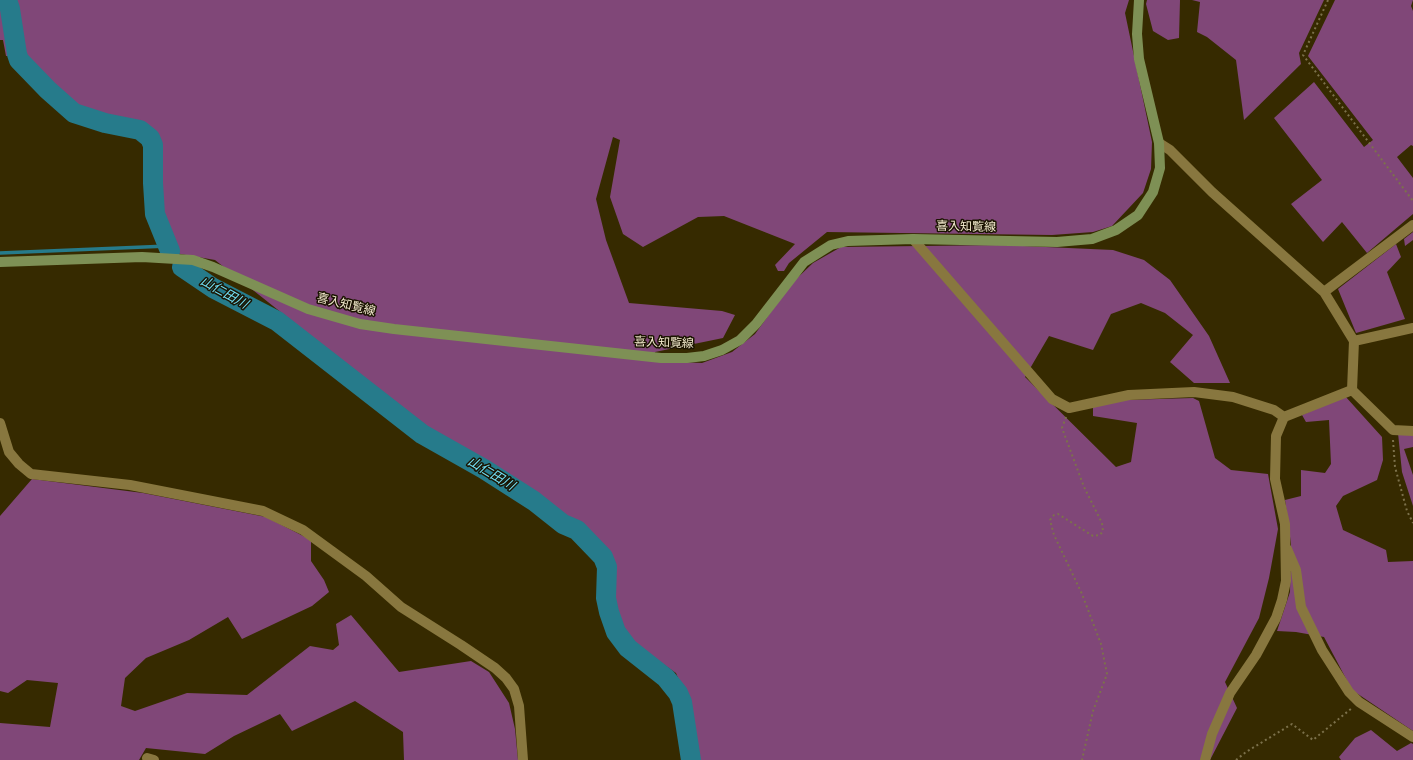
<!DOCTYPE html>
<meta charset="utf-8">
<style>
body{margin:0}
canvas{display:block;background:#362a00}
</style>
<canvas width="1413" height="760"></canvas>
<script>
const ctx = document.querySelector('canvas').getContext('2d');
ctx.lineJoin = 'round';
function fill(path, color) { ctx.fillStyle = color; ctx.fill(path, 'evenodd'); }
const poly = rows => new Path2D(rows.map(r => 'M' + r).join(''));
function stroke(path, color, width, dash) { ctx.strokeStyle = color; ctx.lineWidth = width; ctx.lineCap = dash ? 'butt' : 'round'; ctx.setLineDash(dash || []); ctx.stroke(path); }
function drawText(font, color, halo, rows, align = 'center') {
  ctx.font = font + ' Bitter,"Noto Sans JP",serif'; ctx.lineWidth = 3; ctx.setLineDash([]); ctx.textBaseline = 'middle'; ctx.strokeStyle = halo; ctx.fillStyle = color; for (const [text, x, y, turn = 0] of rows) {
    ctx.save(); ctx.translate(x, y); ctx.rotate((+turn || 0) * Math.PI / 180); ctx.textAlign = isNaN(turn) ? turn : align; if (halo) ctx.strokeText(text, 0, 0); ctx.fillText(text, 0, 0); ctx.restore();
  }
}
const forest = poly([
 [0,0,1129,0,1125,13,1152,142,1151,169,1143,193,1112,226,1093,232,1052,235,827,232,789,263,784,271,778,271,775,265,795,244,724,216,698,217,643,247,623,234,610,197,620,140,613,137,596,199,606,240,629,303,722,311,735,315,723,338,655,352,654,361,702,363,732,352,755,334,792,283,813,263,841,247,1001,245,1113,250,1144,260,1170,280,1209,336,1230,383,1194,383,1170,362,1193,335,1165,313,1141,303,1111,314,1093,350,1049,336,1025,377,1116,467,1131,462,1137,423,1093,416,1093,406,1126,400,1193,398,1199,401,1215,458,1231,470,1268,474,1278,529,1269,578,1259,618,1225,682,1237,708,1210,760,684,760,677,716,681,685,676,673,624,637,612,609,611,560,608,555,580,525,517,483,432,432,215,260,175,253,165,232,161,194,159,144,143,125,109,121,83,114,56,91,21,56,6,56,3,40,0,40],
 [1147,0,1180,0,1179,38,1168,40,1153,31,1146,4],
 [1192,0,1324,0,1299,53,1301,64,1244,120,1236,60,1207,37,1197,32,1200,2],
 [1335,0,1413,0,1411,6,1413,11,1413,146,1411,145,1397,157,1413,178,1413,214,1367,253,1342,222,1323,242,1291,204,1322,180,1274,118,1314,82,1364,147,1373,140,1308,56],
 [1413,232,1413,240,1405,246,1404,239],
 [1396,244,1401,257,1387,272,1405,319,1356,333,1338,289],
 [1345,396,1382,437,1383,460,1377,480,1343,496,1336,506,1343,530,1386,550,1388,562,1413,561,1413,731,1352,690,1324,637,1296,632,1277,631,1290,592,1291,544,1285,500,1301,496,1301,470,1325,473,1331,464,1329,420,1306,422,1302,415],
 [1398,433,1413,435,1413,447,1404,449,1413,475,1413,506,1402,472],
 [32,479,143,493,266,517,311,540,311,561,324,580,329,592,312,606,242,639,228,617,189,640,146,658,125,678,121,706,135,711,187,693,247,695,310,646,333,650,339,645,336,624,351,615,399,672,471,661,489,672,509,703,515,729,518,760,404,760,403,732,355,701,292,731,280,714,234,736,205,754,146,748,139,760,0,760,0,723,50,727,58,683,27,680,8,693,0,691,0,516],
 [1371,730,1397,751,1411,743,1413,744,1413,760,1341,760,1339,757,1355,738]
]);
const stream = poly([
 [0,253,168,246]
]);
const river = poly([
 [7,0,10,9,17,54,19,60,48,90,74,113,105,123,140,130,150,138,153,145,153,183,155,214,170,251],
 [182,267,213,288,277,321,422,434,484,469,534,501,563,524,577,530,603,557,607,567,606,598,609,612,616,632,628,648,666,678,678,693,682,702,691,760]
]);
const path = poly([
 [1328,0,1303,55,1413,201],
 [1066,417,1062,428,1084,487,1102,523,1103,531,1100,535,1093,536,1058,514,1054,515,1050,520,1054,535,1082,594,1101,644,1107,674,1093,711,1082,760],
 [1393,440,1395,467,1407,511,1413,523],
 [1236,760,1246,752,1292,724,1313,740,1352,708]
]);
const minor = poly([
 [1159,143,1170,150,1212,192,1324,292,1354,341,1352,390,1284,417,1276,436,1275,479,1285,524,1286,581,1282,600,1276,618,1256,655,1230,693,1212,734,1205,760],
 [913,239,1052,399,1069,408,1129,395,1194,392,1233,397,1274,410,1284,417],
 [1324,292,1413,225],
 [1354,341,1413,328],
 [1352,390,1393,430,1413,431],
 [0,423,9,452,19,464,31,474,130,485,263,511,303,530,366,576,401,607,461,645,495,668,506,678,514,689,519,706,523,760],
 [1287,549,1296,570,1301,607,1322,650,1349,692,1359,702,1413,737],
 [147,758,154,760]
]);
const secondary = poly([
 [0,262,142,257,193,260,213,267,308,309,360,324,394,329,661,358,687,358,704,356,722,350,740,340,756,324,804,262,831,245,848,241,913,239,1057,242,1092,239,1116,230,1138,215,1153,192,1160,168,1159,143,1139,59,1137,34,1139,0]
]);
const streetNames = [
 ["喜入知覧線",966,227,1],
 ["喜入知覧線",346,305,14],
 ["喜入知覧線",664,343,2]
];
const waterNames = [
 ["山仁田川",224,293,29],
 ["山仁田川",491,474,31]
];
fill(forest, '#804778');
stroke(stream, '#267b8b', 3.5);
stroke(river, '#267b8b', 20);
stroke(path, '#7c714b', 2, [2, 3]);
stroke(minor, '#88773f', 10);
stroke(secondary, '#7e9055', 10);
drawText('12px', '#f3eacd', '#1a1300', streetNames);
drawText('italic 13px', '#71e0f6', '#1a1300', waterNames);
</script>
